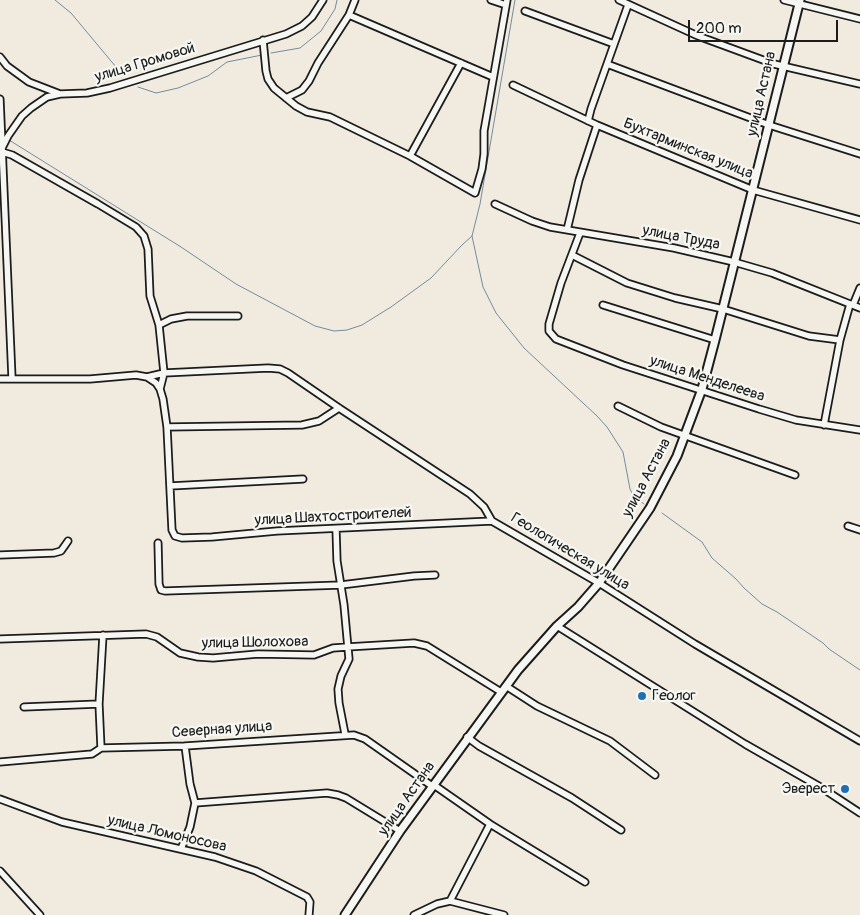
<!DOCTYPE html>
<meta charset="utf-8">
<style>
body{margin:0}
#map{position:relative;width:860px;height:915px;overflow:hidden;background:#f0ebde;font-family:Pangolin,sans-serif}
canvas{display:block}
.scale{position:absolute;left:688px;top:20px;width:150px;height:22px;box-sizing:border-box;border:2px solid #1c1c1c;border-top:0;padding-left:6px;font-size:15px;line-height:18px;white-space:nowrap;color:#1c1c1c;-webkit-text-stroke:4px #f6f6f2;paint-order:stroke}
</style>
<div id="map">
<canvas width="860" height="915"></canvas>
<div class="scale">200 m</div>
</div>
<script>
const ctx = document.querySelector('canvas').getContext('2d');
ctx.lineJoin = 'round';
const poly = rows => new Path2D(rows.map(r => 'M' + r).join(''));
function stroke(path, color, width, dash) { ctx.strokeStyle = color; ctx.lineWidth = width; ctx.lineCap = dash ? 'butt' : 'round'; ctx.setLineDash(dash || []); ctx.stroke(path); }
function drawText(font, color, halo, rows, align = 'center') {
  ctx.font = font + ' Pangolin,sans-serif'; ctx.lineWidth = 4.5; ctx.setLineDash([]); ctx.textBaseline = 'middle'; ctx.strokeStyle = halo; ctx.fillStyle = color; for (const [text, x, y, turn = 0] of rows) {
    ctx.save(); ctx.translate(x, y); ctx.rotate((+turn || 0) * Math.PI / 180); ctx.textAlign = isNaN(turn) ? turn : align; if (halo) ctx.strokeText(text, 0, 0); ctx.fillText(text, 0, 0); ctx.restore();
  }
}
const stream = poly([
 [55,0,71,13,121,73],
 [271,53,300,48,321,31,335,9,337,0],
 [138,87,156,93,178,88,208,76,227,62,262,55],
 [9,140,181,247,236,284,315,326,334,331,347,330,362,325,391,307,431,278,462,245,472,236,480,204,515,0],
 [472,236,483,287,496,313,524,348,597,416,607,427,623,452,630,489,633,495,644,504],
 [662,513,702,542,712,558,736,579,744,588,762,604,777,612,823,643,829,649,860,670]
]);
const minor = poly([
 [491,0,506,5],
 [619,0,698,36,774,64,860,84],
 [784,0,860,19],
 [525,11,614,44],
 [349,15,493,77],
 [263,40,266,71,268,79,274,88,296,106,307,112,330,117,410,156,475,193,482,169,484,154,484,131,507,0],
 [0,57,7,66,29,82,60,94],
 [607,64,769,125,860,154],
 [513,85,597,125,753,190,860,220],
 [286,98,302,90,309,81,318,63,349,15,355,0],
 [0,99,12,378],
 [588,121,591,109,628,5],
 [2,148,8,136,22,116,31,108,47,97,60,94,87,93,110,88,286,34,302,26,312,17,323,0],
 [2,152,12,155,98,204,136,227,144,236,148,249,150,296,159,325,164,373,160,389],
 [410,156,461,63],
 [495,204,532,221,550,227,674,248,734,262,772,273,860,308],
 [567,230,579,180,597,125],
 [580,233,561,283,549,324,549,331,556,339,623,365,759,409,796,420,860,430],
 [572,255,627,283,675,298,723,309,809,336,840,340],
 [603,305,715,340],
 [853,305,860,288],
 [159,325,171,319,187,316,238,316],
 [147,377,164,373,268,368,280,369,288,373,339,408,470,494,484,507,492,521,599,583,695,644,860,741],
 [0,379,90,379,136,375,147,377,156,383,160,389,163,399,167,427,172,530,175,536,182,538,212,537,277,531,492,521],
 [618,406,661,427,795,475],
 [824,425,840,340,850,304],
 [167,427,302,425,319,421,339,408],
 [170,486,303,479],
 [848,526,860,530],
 [336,529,337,561,344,605,349,659,341,676,338,689,339,703,345,734],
 [158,543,159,584,161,590,165,591,341,585,414,576,435,575],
 [0,555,54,553,61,551,68,541],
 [557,626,745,744,822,788,860,813],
 [0,639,146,634,157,637,180,653,198,657,213,658,258,654,314,655,333,648,347,647,414,643,427,646,501,692],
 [506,686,537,706,610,741,655,775],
 [24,707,99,704],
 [467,737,479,746,572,798,621,830],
 [101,748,99,704,103,635],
 [0,762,92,754,101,748,185,746,354,735,365,739,432,786],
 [434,785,490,824,585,882],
 [0,799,62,822,215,857,256,871,307,897,310,902,309,915],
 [195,803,327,793,338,795,346,798,400,831],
 [181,849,190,827,195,803,190,784,185,746],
 [0,871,40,915],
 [450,901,490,824],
 [414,915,437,904,450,901,504,915]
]);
const tertiary = poly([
 [345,915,400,831,518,670,557,626,578,607,599,583,650,508,677,456,702,389,715,340,800,0]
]);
const markers = [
 [642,696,5,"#1f6fb2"],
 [845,789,5,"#1f6fb2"]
];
const streetNames = [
 ["улица Громовой",145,63,-17],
 ["улица Астана",762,94,-77],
 ["Бухтарминская улица",688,149,22],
 ["улица Труда",681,238,11],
 ["улица Менделеева",707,379,18],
 ["улица Астана",647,478,-62],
 ["улица Шахтостроителей",333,517,-3],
 ["Геологическая улица",570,552,31],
 ["улица Шолохова",255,643,-1],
 ["Северная улица",222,730,-4],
 ["улица Астана",407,799,-55],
 ["улица Ломоносова",167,834,13]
];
const poiNames = [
 ["Геолог",652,696],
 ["Эверест",835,789,"right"]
];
stroke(stream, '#738b9f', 1);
stroke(minor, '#1c1c1c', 9);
stroke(tertiary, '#1c1c1c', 11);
stroke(minor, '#f6f6f2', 5.5);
stroke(tertiary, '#f6f6f2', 7);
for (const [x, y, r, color] of markers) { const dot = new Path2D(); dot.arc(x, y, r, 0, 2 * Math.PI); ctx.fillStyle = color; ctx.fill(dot); stroke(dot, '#f6f6f2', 2); }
drawText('15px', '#1c1c1c', '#f6f6f2', streetNames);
drawText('15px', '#1c1c1c', '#f6f6f2', poiNames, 'left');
</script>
